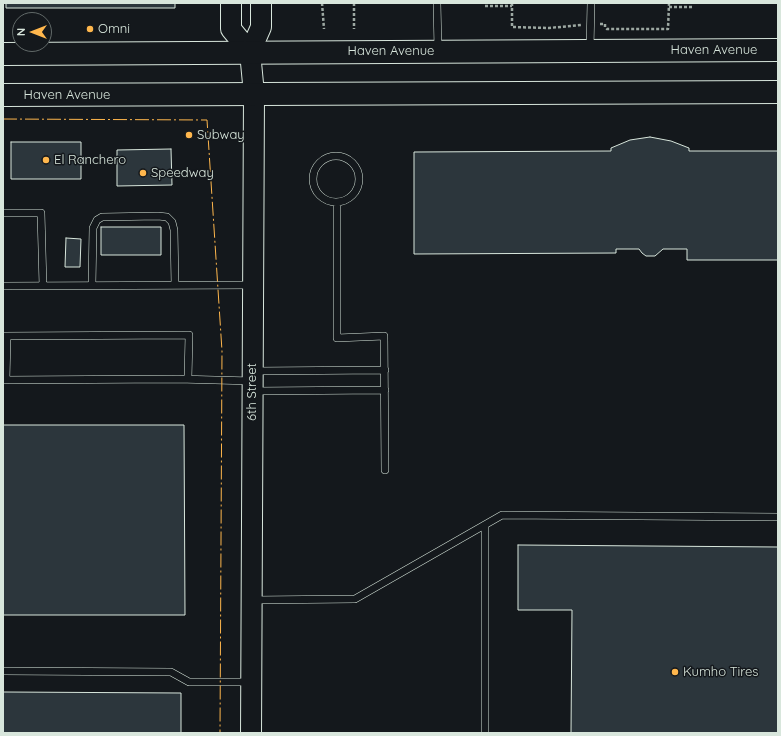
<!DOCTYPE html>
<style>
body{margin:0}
#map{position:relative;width:781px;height:736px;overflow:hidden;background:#14181c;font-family:Quicksand,sans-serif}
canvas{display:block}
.frame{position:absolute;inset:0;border:4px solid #d8e6dc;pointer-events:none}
.north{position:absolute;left:12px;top:12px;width:40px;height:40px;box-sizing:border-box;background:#14181c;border:1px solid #626a69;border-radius:50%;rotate:270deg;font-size:11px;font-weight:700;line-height:16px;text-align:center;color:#d8e6dc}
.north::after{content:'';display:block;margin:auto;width:14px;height:18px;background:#ffb74d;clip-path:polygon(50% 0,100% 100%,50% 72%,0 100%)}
</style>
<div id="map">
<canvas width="781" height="736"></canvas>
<div class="frame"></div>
<div class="north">N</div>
</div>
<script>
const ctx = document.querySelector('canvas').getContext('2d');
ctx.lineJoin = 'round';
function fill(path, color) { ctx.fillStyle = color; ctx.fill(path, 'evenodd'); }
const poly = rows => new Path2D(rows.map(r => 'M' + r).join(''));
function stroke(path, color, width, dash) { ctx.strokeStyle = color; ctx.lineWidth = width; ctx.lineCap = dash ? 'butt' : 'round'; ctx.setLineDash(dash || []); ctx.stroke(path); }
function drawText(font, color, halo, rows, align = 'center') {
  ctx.font = font + ' Quicksand,sans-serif'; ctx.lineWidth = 3; ctx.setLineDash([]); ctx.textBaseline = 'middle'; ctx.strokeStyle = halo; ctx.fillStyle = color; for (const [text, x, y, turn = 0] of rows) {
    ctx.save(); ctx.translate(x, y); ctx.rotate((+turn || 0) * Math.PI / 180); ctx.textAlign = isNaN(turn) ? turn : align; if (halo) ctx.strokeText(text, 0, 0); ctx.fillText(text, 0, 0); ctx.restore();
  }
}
const building = poly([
 [6,3,175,3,175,8,6,8,6,3],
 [650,137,671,141,689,148,689,151,778,151,778,260,687,260,687,249,663,249,655,256,646,256,642,253,639,249,616,249,616,253,414,254,414,152,611,151,611,148,630,140,650,137],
 [11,142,81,142,81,179,11,179,11,142],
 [171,149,172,185,117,186,117,150,171,149],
 [101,227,161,227,161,255,101,255,101,227],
 [66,238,81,239,80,267,65,267,66,238],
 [3,425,184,425,185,615,3,615,3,425],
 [518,545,778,547,778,733,571,733,572,610,518,610,518,545],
 [3,692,181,693,181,733,3,733,3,692]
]);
const path = poly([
 [322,3,324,29],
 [354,3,354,29],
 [512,3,512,27,549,28,581,25],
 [485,6,512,6],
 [669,7,693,7],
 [600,24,605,24,605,27,607,29,668,29,669,3]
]);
const lane = poly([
 [437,3,438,49],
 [590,49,591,3],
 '313 179a23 23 0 1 1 46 0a23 23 0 1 1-46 0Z',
 [337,202,337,338,384,336,385,470],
 [3,213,41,213,43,286],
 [92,285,93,228,97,220,102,217,158,216,167,217,172,222,174,230,175,285],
 [3,286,253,285],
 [3,336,189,335,188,379],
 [255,371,385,370],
 [3,380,178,379,252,381],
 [6,380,7,336],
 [255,391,385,390],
 [254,600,355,599,502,515,778,517],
 [3,671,171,672,189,682,251,682],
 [485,733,485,525]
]);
const secondary = poly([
 [231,3,231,29,250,52],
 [251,733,254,94,250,52,261,27,261,3]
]);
const primary = poly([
 [3,54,778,50],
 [3,95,778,92]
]);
const power = poly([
 [3,119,207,120,222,351,220,733]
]);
const markers = [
 [90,29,4,"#ffb74d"],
 [189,135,4,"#ffb74d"],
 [46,160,4,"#ffb74d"],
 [143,173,4,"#ffb74d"],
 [675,672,4,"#ffb74d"]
];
const poiNames = [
 ["Omni",98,29],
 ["Subway",197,135],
 ["El Ranchero",54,160],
 ["Speedway",151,173],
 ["Kumho Tires",683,672]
];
const streetNames = [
 ["Haven Avenue",714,50],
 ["Haven Avenue",391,51],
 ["Haven Avenue",67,95],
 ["6th Street",252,392,-90]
];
fill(building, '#2c363c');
stroke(building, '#d8e6dc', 1);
stroke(lane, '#d8e6dc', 8);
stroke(secondary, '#d8e6dc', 22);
stroke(primary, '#d8e6dc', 24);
stroke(path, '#9da8a2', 2.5, [3, 2]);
stroke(lane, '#14181c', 7);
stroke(secondary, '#14181c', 20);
stroke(primary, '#14181c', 22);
stroke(power, '#ffb74d', 1, [14, 3, 2, 3]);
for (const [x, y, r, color] of markers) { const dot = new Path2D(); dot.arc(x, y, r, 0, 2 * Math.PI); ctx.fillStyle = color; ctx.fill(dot); stroke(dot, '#14181c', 1.5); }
drawText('13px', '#d8e6dc', '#14181c', poiNames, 'left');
drawText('13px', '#d8e6dc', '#14181c', streetNames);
</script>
